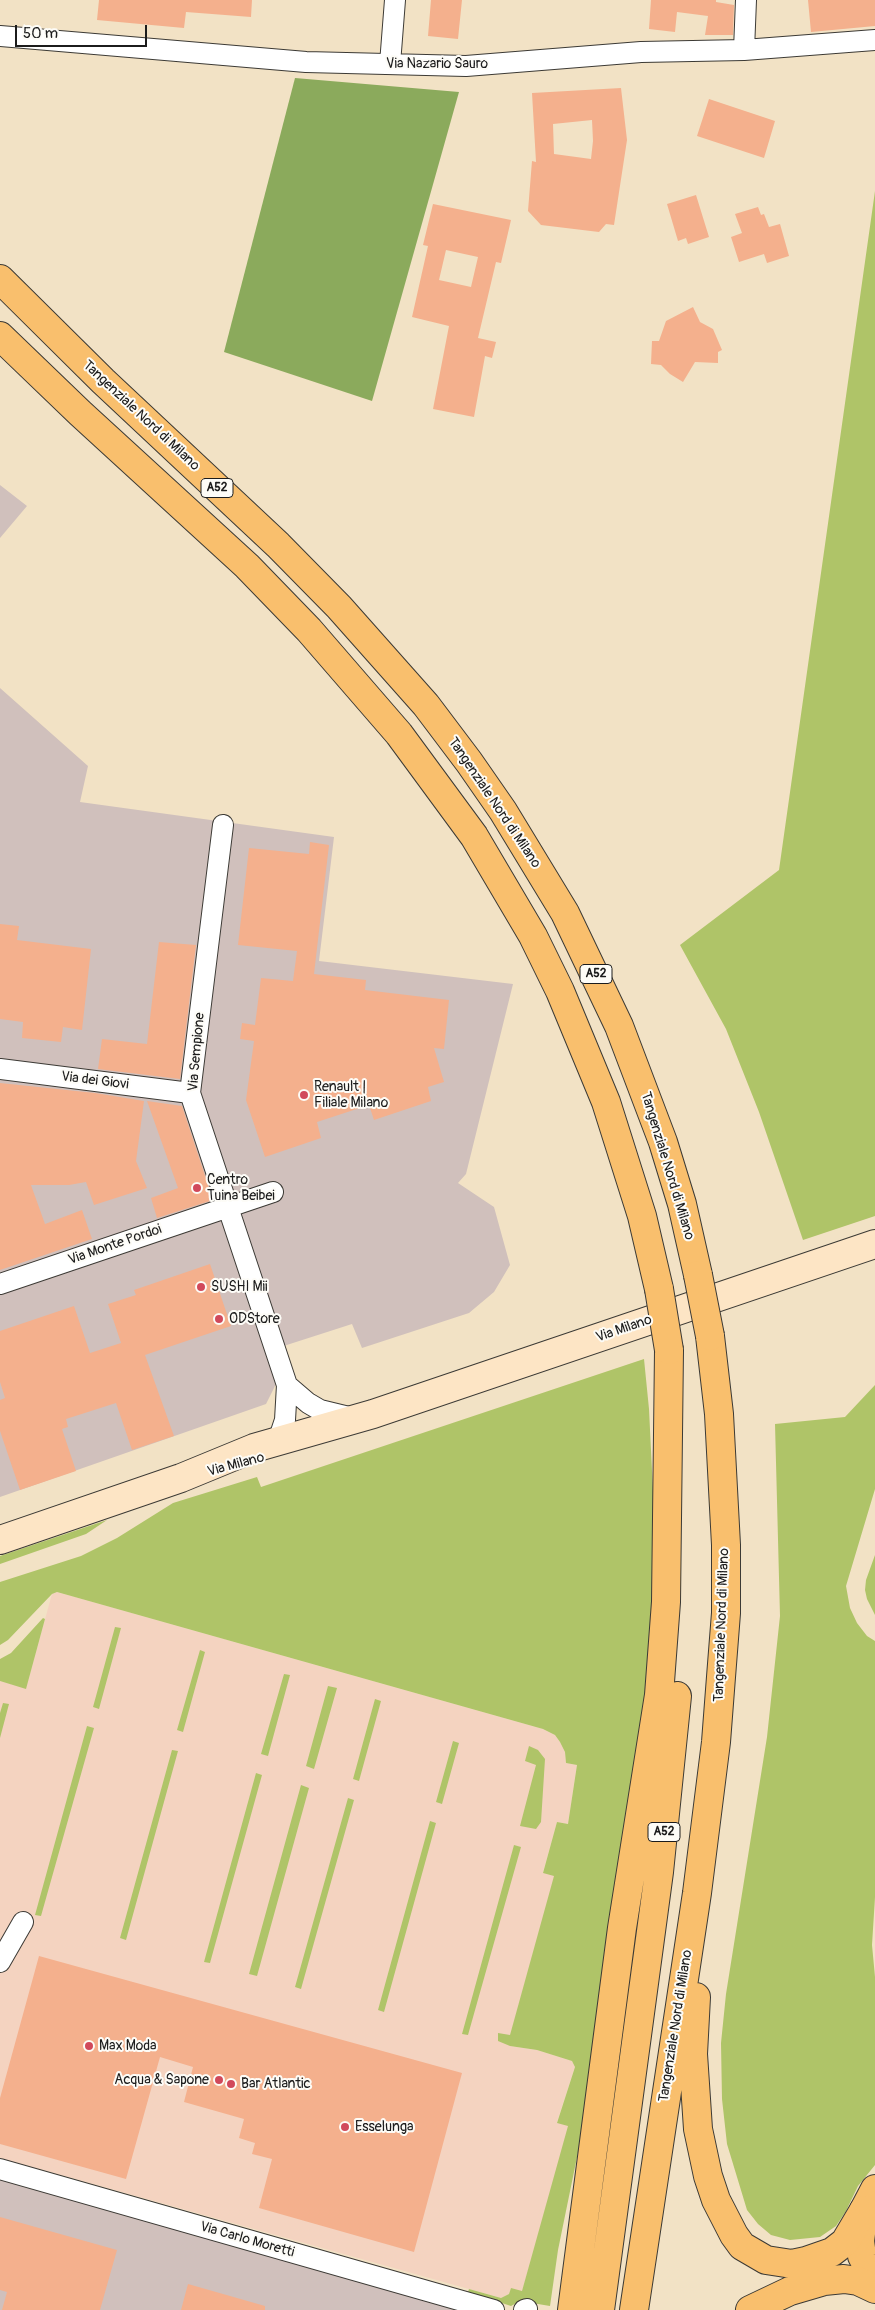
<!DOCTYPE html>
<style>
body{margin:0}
#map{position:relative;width:875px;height:2310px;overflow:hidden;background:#f2e2c5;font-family:Pangolin,sans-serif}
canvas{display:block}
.scale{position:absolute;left:15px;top:25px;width:132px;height:22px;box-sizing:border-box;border:2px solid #1c1c1c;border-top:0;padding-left:6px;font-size:15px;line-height:18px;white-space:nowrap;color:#1c1c1c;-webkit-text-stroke:4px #fdfcf7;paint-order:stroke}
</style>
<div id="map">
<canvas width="875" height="2310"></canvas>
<div class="scale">50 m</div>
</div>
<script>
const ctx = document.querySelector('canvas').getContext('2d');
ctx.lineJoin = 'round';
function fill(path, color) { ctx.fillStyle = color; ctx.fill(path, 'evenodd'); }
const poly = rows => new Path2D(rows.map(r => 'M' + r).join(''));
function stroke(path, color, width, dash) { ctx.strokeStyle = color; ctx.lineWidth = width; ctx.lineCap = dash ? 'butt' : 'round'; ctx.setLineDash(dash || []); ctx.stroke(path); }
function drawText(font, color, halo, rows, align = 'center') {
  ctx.font = font + ' Pangolin,sans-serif'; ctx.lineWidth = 4; ctx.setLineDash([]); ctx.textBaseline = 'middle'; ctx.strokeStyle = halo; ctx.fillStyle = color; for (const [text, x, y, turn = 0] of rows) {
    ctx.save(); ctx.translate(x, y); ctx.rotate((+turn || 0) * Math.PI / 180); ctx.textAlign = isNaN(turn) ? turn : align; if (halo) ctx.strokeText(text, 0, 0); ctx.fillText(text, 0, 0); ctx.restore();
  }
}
const built = poly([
 [57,1592,543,1729,555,1735,560,1742,565,1752,566,1763,577,1765,568,1824,557,1822,543,1872,555,1876,510,2036,510,2046,537,2050,572,2061,575,2067,557,2122,569,2126,522,2292,511,2289,509,2294,501,2298,0,2158,0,1681,26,1688,52,1594]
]);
const industrial = poly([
 [0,485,27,506,0,538],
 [0,688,88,766,80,802,334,837,319,961,513,984,466,1174,458,1183,494,1207,510,1265,494,1292,469,1313,362,1348,352,1324,265,1352,276,1384,266,1404,0,1497],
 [0,2177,469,2310,0,2310]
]);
const green = poly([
 [875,191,875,1216,803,1240,759,1112,726,1029,680,945,779,870],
 [644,1359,649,1409,654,1512,652,1663,585,2118,558,2250,550,2306,520,2301,511,2306,468,2292,469,2289,501,2298,509,2294,511,2288,522,2291,568,2126,557,2123,575,2067,572,2061,537,2050,510,2046,498,2041,498,2033,510,2035,554,1876,543,1873,557,1822,568,1824,577,1765,566,1763,565,1752,560,1742,555,1735,543,1729,57,1592,52,1594,8,1640,0,1645,0,1582,81,1556,117,1538,173,1503,257,1477,261,1487],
 [875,1385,875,1489,846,1586,850,1608,857,1623,867,1636,875,1641,875,1897,872,1945,875,1977,875,2165,858,2186,846,2211,836,2226,820,2237,790,2240,771,2235,758,2224,747,2210,727,2144,722,2099,721,2043,726,1994,767,1737,780,1616,775,1424,845,1417],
 [107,1520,86,1534,0,1564,0,1556],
 [875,1555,875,1615,867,1599,865,1590,866,1580],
 [43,1618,45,1619,26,1689,0,1681,0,1659,11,1653],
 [115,1627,121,1628,99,1709,93,1707],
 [200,1650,205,1652,183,1732,177,1730],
 [284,1674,290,1675,268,1756,261,1754],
 [328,1686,337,1688,314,1769,306,1766],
 [375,1699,381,1701,359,1781,353,1779],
 [3,1703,9,1704,0,1738,0,1713],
 [87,1726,94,1728,41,1916,35,1915],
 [453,1741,459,1743,442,1804,436,1802],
 [529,1746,538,1750,545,1759,541,1822,536,1829,520,1826,536,1765,525,1761],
 [172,1750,178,1751,126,1940,120,1938],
 [256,1773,262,1775,210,1963,204,1962],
 [301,1785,309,1788,257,1976,249,1974],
 [348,1798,354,1800,301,1989,295,1987],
 [430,1821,436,1823,384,2012,378,2010],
 [514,1845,521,1847,468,2035,462,2034]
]);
const forest = poly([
 [295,78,459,92,372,401,224,352]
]);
const building = poly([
 [99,0,252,0,251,17,186,12,184,28,97,20],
 [431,0,462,0,458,39,428,36],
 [651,0,716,0,716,2,734,5,733,35,705,35,708,16,677,12,675,32,649,29],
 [808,0,875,0,875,26,811,32],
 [621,88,627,140,614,225,606,224,599,232,541,225,528,211,532,161,536,162,532,93],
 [592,120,593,141,591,159,554,154,553,124],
 [709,99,775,121,764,158,697,136],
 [696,195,709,237,688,244,686,238,678,241,667,204],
 [433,204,511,220,501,263,496,262,478,338,496,342,492,358,485,356,474,417,433,409,449,326,412,317,428,246,423,245],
 [446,250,478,257,471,287,439,280],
 [758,207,761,215,764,214,769,227,780,224,789,256,767,263,764,254,739,262,731,237,742,233,735,214],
 [693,307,700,322,713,329,722,350,718,352,718,363,695,362,683,382,670,374,661,365,651,364,652,341,659,341,666,321],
 [310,842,329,845,314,974,366,980,365,990,449,1000,444,1049,434,1048,444,1082,428,1087,431,1101,374,1120,369,1105,317,1122,321,1138,265,1157,246,1100,254,1041,240,1039,242,1023,255,1025,261,978,293,981,297,951,238,945,249,848,309,854],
 [0,924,19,926,17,940,91,949,82,1030,63,1027,61,1042,22,1038,23,1022,0,1019],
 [159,942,196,945,180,1079,98,1069,102,1039,147,1044],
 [0,1083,95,1093,144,1101,136,1161,147,1188,94,1205,86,1182,69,1185,31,1185,45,1224,82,1210,92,1239,0,1270],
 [147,1101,182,1106,213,1200,157,1218,151,1198,178,1188],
 [210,1264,231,1326,145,1355,174,1436,132,1450,116,1403,66,1419,68,1427,62,1429,76,1471,20,1490,0,1431,0,1400,5,1398,0,1382,0,1331,74,1306,90,1353,121,1343,108,1304,136,1295,134,1290],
 [39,1956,462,2073,414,2252,259,2208,272,2159,252,2154,255,2143,239,2138,244,2119,184,2102,193,2067,160,2057,126,2179,0,2144,0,2098],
 [0,2217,117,2250,100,2310,2,2310,7,2292,0,2290],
 [188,2284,265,2306,265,2310,181,2310]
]);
const street = poly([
 [0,36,306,62,466,66,641,52,744,50,875,40],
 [744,50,746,0],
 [390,64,395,0],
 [223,825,190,1093,287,1385,285,1420,278,1441],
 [0,1069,190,1093],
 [0,1284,273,1192],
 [287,1385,308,1403,320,1410,353,1418],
 [0,1962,23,1922],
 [0,2169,494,2310],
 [524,2310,527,2309]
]);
const secondary = poly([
 [0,1540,181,1478,254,1448,373,1414,875,1244]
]);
const primary = poly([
 [875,2189,864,2210,860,2241,862,2256,875,2281]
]);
const highway = poly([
 [0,279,103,381,278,545,339,607,426,705,469,762,503,811,565,913,619,1026,663,1142,682,1204,698,1275],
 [0,336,80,413,247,566,309,630,399,734,474,836,533,936,560,991,606,1102,642,1216,659,1289],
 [696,1997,693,2054,698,2129,708,2176,716,2200,734,2235,742,2246,766,2260,792,2264,806,2261,832,2252,845,2242,864,2210],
 [572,2310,622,1928,659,1695,666,1602,669,1350],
 [600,2310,659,1872,677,1696],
 [634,2310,697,1893,716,1742,721,1677,726,1613,726,1545,719,1414,710,1336],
 [750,2310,790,2291,824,2281,844,2279,858,2281,875,2289]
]);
const highwayBridge = poly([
 [698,1275,710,1336],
 [659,1289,669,1350]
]);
const markers = [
 [304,1095,5,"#d1495b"],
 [197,1188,5,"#d1495b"],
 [201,1287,5,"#d1495b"],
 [219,1319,5,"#d1495b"],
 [89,2046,5,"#d1495b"],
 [219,2080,5,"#d1495b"],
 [231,2084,5,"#d1495b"],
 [345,2127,5,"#d1495b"]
];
const shields = [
 [217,488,32],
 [596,974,32],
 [664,1832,32]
];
const shieldNames = [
 ["A52",217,488],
 ["A52",596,974],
 ["A52",664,1832]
];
const streetNames = [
 ["Via Nazario Sauro",437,64],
 ["Tangenziale Nord di Milano",141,416,43],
 ["Tangenziale Nord di Milano",494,803,56],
 ["Via Sempione",197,1052,-85],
 ["Via dei Giovi",95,1081,7],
 ["Tangenziale Nord di Milano",667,1166,73],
 ["Via Monte Pordoi",115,1245,-19],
 ["Via Milano",624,1329,-19],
 ["Via Milano",236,1465,-15],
 ["Tangenziale Nord di Milano",722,1625,-88],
 ["Tangenziale Nord di Milano",676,2026,-81],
 ["Via Carlo Moretti",247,2240,16]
];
const poiNames = [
 ["Renault |",314,1087],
 ["Filiale Milano",314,1103],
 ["Centro",207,1180],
 ["Tuina Beibei",207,1196],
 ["SUSHI Mii",211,1287],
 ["ODStore",229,1319],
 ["Max Moda",99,2046],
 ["Acqua & Sapone",209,2080,"right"],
 ["Bar Atlantic",241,2084],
 ["Esselunga",355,2127]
];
fill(built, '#f4d3c0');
fill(industrial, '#d0c0bc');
fill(green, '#afc468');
fill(forest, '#8baa5c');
fill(building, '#f4b08d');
stroke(street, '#3c3a35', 22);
stroke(secondary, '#3c3a35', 30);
stroke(primary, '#3c3a35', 30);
stroke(highway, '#3c3a35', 30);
stroke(street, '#fff', 20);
stroke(secondary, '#fde5c5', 28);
stroke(primary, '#f9bf6d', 28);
stroke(highway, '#f9bf6d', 28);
stroke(highwayBridge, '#3c3a35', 30, []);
stroke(highwayBridge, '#f9bf6d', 28);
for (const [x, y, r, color] of markers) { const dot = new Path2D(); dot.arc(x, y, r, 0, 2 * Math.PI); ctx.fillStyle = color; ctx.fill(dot); stroke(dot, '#fdfcf7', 2); }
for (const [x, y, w] of shields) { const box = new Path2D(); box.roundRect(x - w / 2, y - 9.5, w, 19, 4); ctx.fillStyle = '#fdfcf7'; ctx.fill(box); stroke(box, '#1c1c1c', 1); }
drawText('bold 12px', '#1c1c1c', null, shieldNames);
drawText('14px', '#1c1c1c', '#fdfcf7', streetNames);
drawText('14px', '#1c1c1c', '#fdfcf7', poiNames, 'left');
</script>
